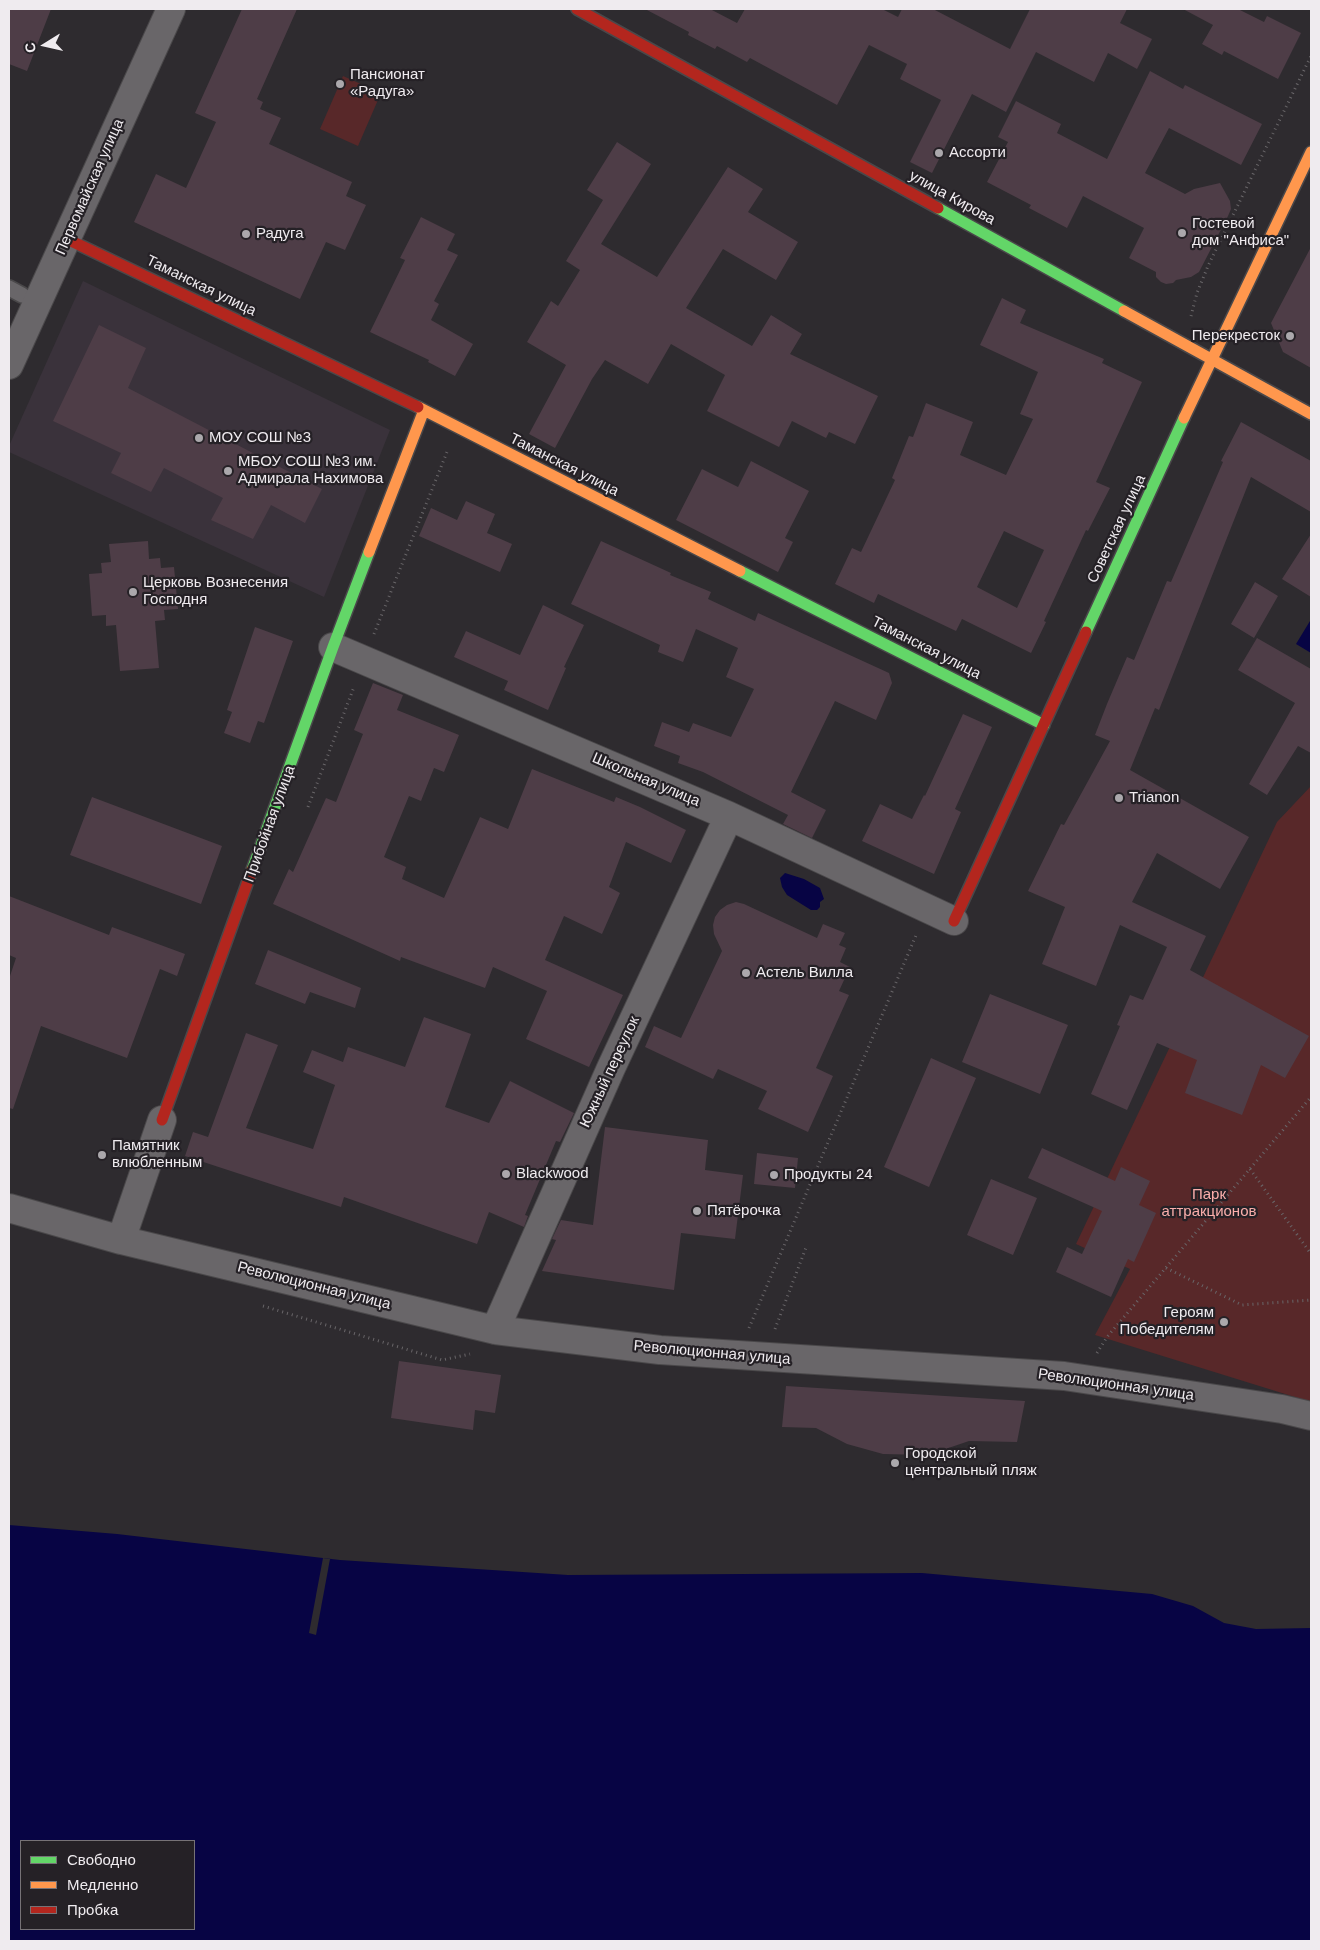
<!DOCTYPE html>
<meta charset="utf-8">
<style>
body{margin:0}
#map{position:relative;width:1320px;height:1950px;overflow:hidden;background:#2e2b2f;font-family:Helvetica,sans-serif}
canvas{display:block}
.frame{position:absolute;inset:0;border:10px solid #efebef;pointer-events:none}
.legend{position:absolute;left:20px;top:1840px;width:175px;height:90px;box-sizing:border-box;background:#252126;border:1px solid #767276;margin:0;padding:6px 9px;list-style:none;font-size:15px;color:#efebef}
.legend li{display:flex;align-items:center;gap:10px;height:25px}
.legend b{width:25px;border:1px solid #767276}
.north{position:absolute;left:20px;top:20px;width:50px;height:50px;-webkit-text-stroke:4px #252126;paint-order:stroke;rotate:260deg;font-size:14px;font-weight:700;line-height:20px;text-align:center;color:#efebef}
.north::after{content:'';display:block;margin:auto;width:18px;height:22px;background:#efebef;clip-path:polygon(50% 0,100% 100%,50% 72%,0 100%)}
</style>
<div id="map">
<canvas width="1320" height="1950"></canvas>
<div class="frame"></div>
<ul class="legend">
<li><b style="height:6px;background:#63d668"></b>Свободно</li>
<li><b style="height:6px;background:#ff974d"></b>Медленно</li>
<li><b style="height:6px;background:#b3261e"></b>Пробка</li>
</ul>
<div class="north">С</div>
</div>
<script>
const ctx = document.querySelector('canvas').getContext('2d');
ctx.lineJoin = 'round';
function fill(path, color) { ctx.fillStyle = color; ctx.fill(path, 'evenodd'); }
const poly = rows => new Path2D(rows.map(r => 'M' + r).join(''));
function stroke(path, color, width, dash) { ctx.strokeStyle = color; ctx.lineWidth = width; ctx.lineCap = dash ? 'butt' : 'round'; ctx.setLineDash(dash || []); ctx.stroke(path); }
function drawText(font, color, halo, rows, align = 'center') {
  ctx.font = font + ' Helvetica,sans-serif'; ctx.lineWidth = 4.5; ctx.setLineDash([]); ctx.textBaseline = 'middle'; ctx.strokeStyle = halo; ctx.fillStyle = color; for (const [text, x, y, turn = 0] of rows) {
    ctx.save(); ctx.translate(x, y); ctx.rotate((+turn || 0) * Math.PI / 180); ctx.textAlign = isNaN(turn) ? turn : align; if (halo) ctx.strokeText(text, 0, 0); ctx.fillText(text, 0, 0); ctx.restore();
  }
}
const built = poly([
 [83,281,390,430,324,597,9,452,9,446]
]);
const green = poly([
 [343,76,381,93,358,146,320,129],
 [1311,786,1311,1402,1095,1335,1130,1269,1076,1244,1277,822]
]);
const water = poly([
 [1310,621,1311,622,1311,653,1296,644],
 [785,873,804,879,820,888,824,899,820,902,820,907,817,910,811,910,787,895,782,887,780,878],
 [9,1525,117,1534,340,1560,568,1575,922,1573,1152,1594,1193,1606,1224,1623,1256,1629,1311,1628,1311,1941,9,1941],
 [21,1841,194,1841,194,1929,21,1929]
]);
const pier = poly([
 [323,1558,330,1559,316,1635,309,1633]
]);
const building = poly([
 [9,9,51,9,27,71,9,64],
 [242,9,297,9,257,99,263,102,260,109,281,118,269,144,352,182,346,196,366,205,345,250,326,242,300,299,134,222,156,174,186,188,216,122,195,113],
 [645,9,710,9,737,23,745,9,882,9,898,17,902,9,933,9,1010,49,1030,9,1127,9,1120,23,1152,39,1137,69,1108,53,1094,82,1036,52,1006,112,972,94,932,173,910,162,941,100,900,79,907,64,869,45,837,105,750,58,747,62,717,46,715,49,688,35,689,32],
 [1183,9,1238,9,1264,22,1267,16,1301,33,1278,79,1224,51,1222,55,1202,44,1213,25],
 [1150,71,1183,89,1185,85,1262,124,1241,165,1169,128,1145,173,1185,194,1194,189,1220,183,1230,201,1231,209,1228,216,1199,272,1191,277,1176,280,1173,283,1166,284,1161,282,1156,277,1156,272,1129,258,1144,228,1083,196,1067,228,1029,208,1031,205,987,182,1008,142,998,137,1016,101,1061,124,1057,133,1107,159],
 [617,142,651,164,601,244,657,277,728,167,763,189,748,212,798,242,776,280,723,249,686,308,752,346,771,315,802,334,790,354,878,396,855,444,829,432,826,438,792,421,779,447,707,411,725,375,671,344,648,384,605,360,592,379,555,448,529,434,566,365,527,342,551,301,558,306,580,270,566,261,603,200,587,190],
 [421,217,455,234,447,250,458,255,434,301,439,304,431,320,473,344,455,376,428,362,429,360,370,332,405,260,400,258],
 [1311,247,1311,368,1283,352,1271,323],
 [1002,298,1026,310,1020,323,1104,359,1102,363,1142,382,1096,482,1110,488,1088,531,1086,530,1044,621,1046,622,1031,653,962,619,956,631,878,594,874,603,835,584,852,548,861,552,895,480,892,478,909,436,913,437,926,403,973,422,960,455,1006,475,1033,419,1020,414,1038,372,980,345],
 [1004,531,1044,550,1017,608,977,587],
 [99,325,146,348,128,388,322,489,305,523,271,505,253,539,211,520,223,498,164,468,151,492,111,473,121,453,53,421],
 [1241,422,1311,461,1311,512,1251,477,1159,710,1155,708,1130,770,1249,837,1220,889,1157,853,1132,902,1206,936,1190,970,1309,1036,1285,1078,1261,1065,1242,1115,1185,1093,1197,1060,1157,1043,1127,1110,1091,1094,1120,1026,1117,1025,1130,995,1143,1000,1167,947,1120,925,1096,986,1042,964,1065,907,1028,891,1061,824,1064,825,1110,741,1095,735,1107,704,1127,657,1134,660,1167,581,1171,582,1223,462,1221,461],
 [751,461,809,491,785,538,793,542,778,572,676,520,702,469,738,487],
 [466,501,495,514,487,533,512,544,500,572,419,536,431,508,457,520],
 [1311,534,1311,597,1282,579],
 [148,541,149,559,160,558,161,568,174,567,178,609,164,610,165,620,155,621,159,668,120,671,116,625,106,626,106,615,92,616,89,574,102,573,101,563,111,562,109,544],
 [601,541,671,573,670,575,711,592,708,599,755,621,758,613,889,673,892,683,876,720,835,701,791,792,826,810,812,838,783,824,788,815,703,772,678,763,680,756,654,746,662,722,689,732,693,723,731,737,754,689,726,677,738,648,696,629,683,662,658,652,660,645,571,604],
 [1255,582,1278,596,1254,638,1231,624],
 [543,605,584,625,564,667,566,668,548,710,504,690,508,681,454,657,466,631,520,655],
 [255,627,293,641,264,723,258,721,250,743,224,733,232,712,227,710],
 [1257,638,1311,669,1311,753,1298,746,1267,795,1249,784,1295,703,1238,670],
 [373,683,403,695,397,710,459,735,444,772,434,768,421,801,409,796,384,857,406,867,402,879,444,898,480,817,508,829,532,769,614,802,616,797,640,807,686,830,671,863,626,842,609,887,620,893,602,934,564,916,545,960,623,995,589,1067,526,1039,547,991,493,967,485,988,401,957,400,961,273,904,289,869,293,872,326,798,336,802,363,734,354,730],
 [963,714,992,727,955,809,961,812,934,874,862,841,880,804,912,819,924,795,925,796],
 [92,797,222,846,201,904,70,855],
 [9,896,109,935,112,927,185,954,177,976,160,969,127,1058,41,1026,13,1109,9,1108,9,979,16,958,9,955],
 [736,902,744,904,817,938,823,924,845,933,839,945,846,948,840,962,850,967,839,991,849,995,816,1068,833,1076,808,1132,758,1109,767,1091,718,1069,713,1079,645,1047,654,1026,681,1038,722,951,714,934,713,925,715,917,720,910,727,905],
 [268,950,361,988,355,1008,310,992,305,1004,255,984],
 [990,994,1068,1025,1040,1094,962,1062],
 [424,1017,471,1034,445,1107,489,1123,510,1081,574,1113,560,1142,556,1141,525,1215,528,1216,524,1227,489,1212,477,1244,344,1197,341,1207,185,1156,193,1132,208,1137,246,1033,278,1045,246,1128,313,1149,335,1085,303,1072,312,1050,343,1062,348,1047,405,1067],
 [931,1058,976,1078,929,1187,884,1167],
 [605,1127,708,1140,705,1170,743,1175,735,1239,681,1233,674,1290,542,1271,556,1240,552,1239,561,1220,593,1225],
 [1042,1148,1115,1181,1121,1167,1150,1181,1139,1205,1156,1213,1134,1262,1128,1259,1111,1297,1056,1272,1067,1247,1082,1254,1102,1211,1028,1178],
 [757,1153,798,1158,795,1188,754,1184],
 [991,1179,1037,1198,1013,1255,967,1235],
 [399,1361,501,1375,495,1413,475,1410,473,1430,391,1418],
 [786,1386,1025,1401,1017,1442,969,1441,928,1455,883,1454,847,1444,816,1428,782,1427]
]);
const path = poly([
 [1191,316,1197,293,1208,266,1311,56],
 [374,634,447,452],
 [308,807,354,687],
 [1250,1169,1311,1254],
 [1166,1268,1242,1305,1311,1300],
 [263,1306,442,1360,470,1354],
 [749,1328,917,933],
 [775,1329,807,1245],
 [1097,1353,1107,1337,1311,1097]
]);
const lane = poly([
 [9,288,22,295]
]);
const street = poly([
 [9,365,171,9],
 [333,647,729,816,954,921],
 [9,1208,121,1240,495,1330,660,1350,1064,1376,1282,1409,1311,1416],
 [121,1240,162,1120],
 [495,1330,611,1068,729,816]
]);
const fast = poly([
 [938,208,1124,311],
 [740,571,1044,725],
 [1086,632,1184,418],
 [252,870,333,647,369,552]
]);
const slow = poly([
 [1124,311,1311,414],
 [418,407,740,571],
 [1184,418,1311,152],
 [369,552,424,410]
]);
const jam = poly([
 [577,9,938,208],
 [67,239,418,407],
 [954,921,1086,632],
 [162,1120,252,870]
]);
const markers = [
 [340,84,5,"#aba8ac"],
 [939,153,5,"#aba8ac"],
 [1182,233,5,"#aba8ac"],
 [246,234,5,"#aba8ac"],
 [1290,336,5,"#aba8ac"],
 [199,438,5,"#aba8ac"],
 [228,471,5,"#aba8ac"],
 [133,592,5,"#aba8ac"],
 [1119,798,5,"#aba8ac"],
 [746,973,5,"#aba8ac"],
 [102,1155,5,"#aba8ac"],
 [506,1174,5,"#aba8ac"],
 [774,1175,5,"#aba8ac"],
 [697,1211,5,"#aba8ac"],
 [1224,1322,5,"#aba8ac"],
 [895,1463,5,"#aba8ac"]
];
const poiNames = [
 ["Пансионат",350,75],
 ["«Радуга»",350,92],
 ["Ассорти",949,153],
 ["Гостевой",1192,224],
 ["дом \"Анфиса\"",1192,241],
 ["Радуга",256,234],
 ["Перекресток",1280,336,"right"],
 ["МОУ СОШ №3",209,438],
 ["МБОУ СОШ №3 им.",238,462],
 ["Адмирала Нахимова",238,479],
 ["Церковь Вознесения",143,583],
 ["Господня",143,600],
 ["Trianon",1129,798],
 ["Астель Вилла",756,973],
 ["Памятник",112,1146],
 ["влюбленным",112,1163],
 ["Blackwood",516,1174],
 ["Продукты 24",784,1175],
 ["Пятёрочка",707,1211],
 ["Героям",1214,1313,"right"],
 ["Победителям",1214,1330,"right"],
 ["Городской",905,1454],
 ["центральный пляж",905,1471]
];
const streetNames = [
 ["Первомайская улица",90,187,-66],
 ["улица Кирова",952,198,29],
 ["Таманская улица",201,286,26],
 ["Таманская улица",564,465,27],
 ["Советская улица",1117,529,-65],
 ["Таманская улица",926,648,27],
 ["Школьная улица",646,780,23],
 ["Прибойная улица",270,824,-70],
 ["Южный переулок",610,1072,-65],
 ["Революционная улица",314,1286,14],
 ["Революционная улица",712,1353,5],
 ["Революционная улица",1116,1385,8]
];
const parkNames = [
 ["Парк",1209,1195],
 ["аттракционов",1209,1212]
];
fill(built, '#3a323b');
fill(green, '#582829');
fill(water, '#070444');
fill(pier, '#2e2b2f');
fill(building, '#4e3d47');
stroke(lane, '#4a484a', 18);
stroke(street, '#4a484a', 30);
stroke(fast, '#4a484a', 14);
stroke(slow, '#4a484a', 14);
stroke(jam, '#4a484a', 14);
stroke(path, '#696669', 3, [1, 4]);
stroke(lane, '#696669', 15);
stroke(street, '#696669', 28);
stroke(fast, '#63d668', 11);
stroke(slow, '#ff974d', 11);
stroke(jam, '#b3261e', 11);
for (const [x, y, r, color] of markers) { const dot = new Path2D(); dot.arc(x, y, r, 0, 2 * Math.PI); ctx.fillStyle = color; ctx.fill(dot); stroke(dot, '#252126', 2); }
drawText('15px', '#efebef', '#252126', poiNames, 'left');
drawText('15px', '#efebef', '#252126', streetNames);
drawText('15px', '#fbaeab', '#252126', parkNames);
</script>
